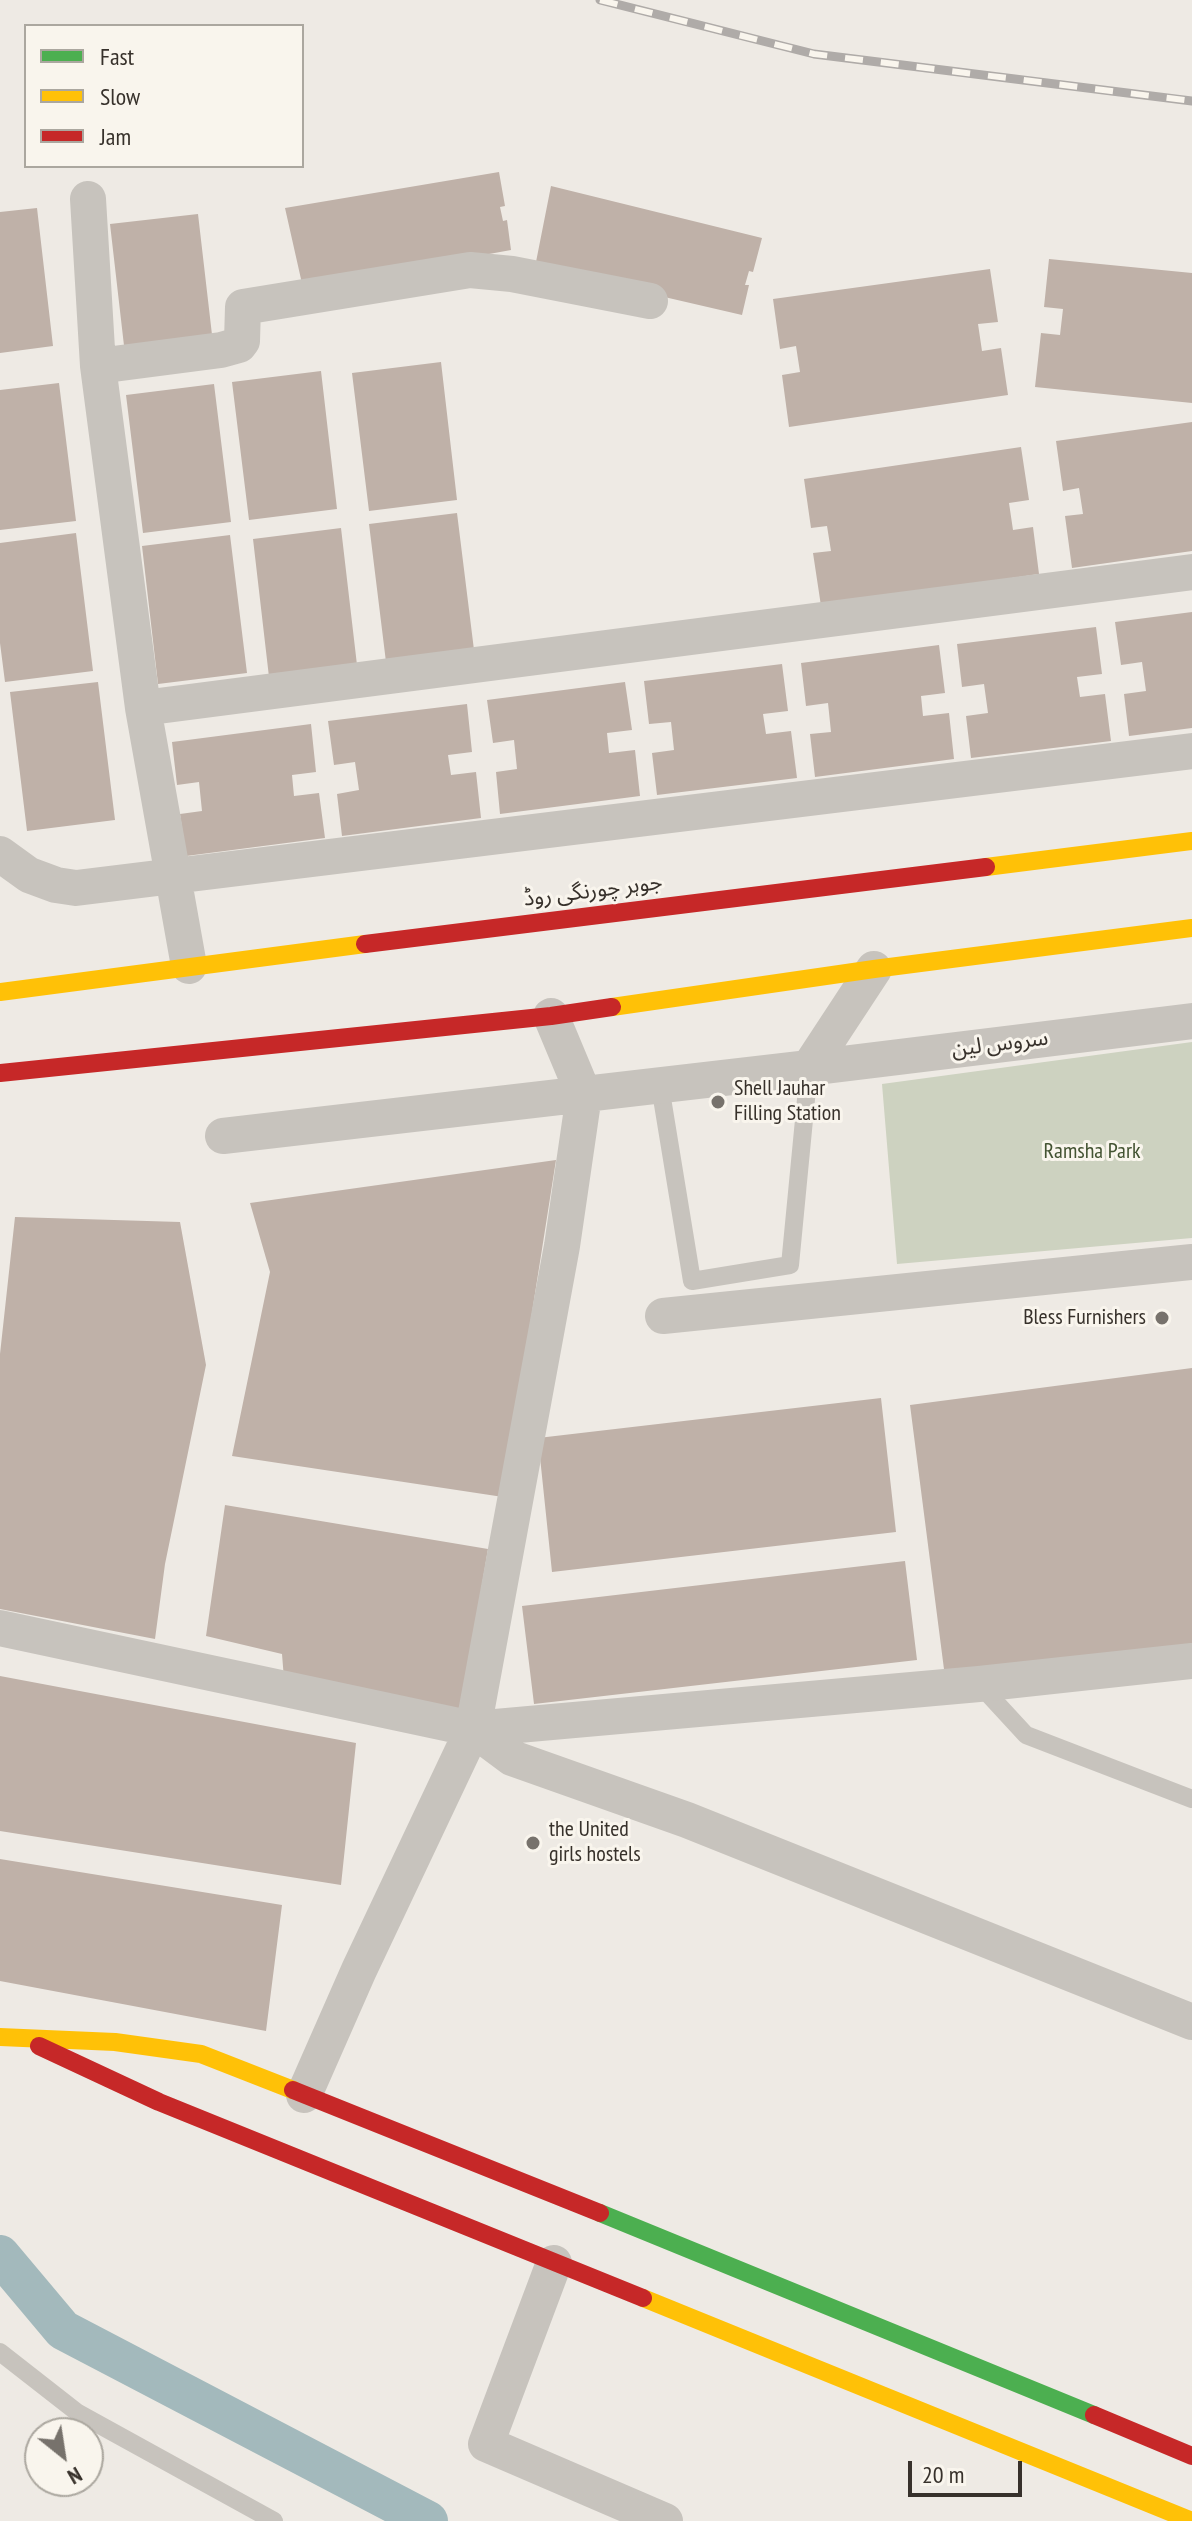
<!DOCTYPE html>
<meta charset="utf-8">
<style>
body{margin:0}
#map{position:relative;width:1192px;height:2521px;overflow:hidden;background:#eeeae4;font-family:"PT Sans Narrow",sans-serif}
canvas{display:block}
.legend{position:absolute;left:24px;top:24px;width:280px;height:144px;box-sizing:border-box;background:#f9f5ed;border:2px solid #aba79f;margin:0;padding:10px 14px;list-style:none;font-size:24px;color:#37312b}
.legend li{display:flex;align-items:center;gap:16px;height:40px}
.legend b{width:40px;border:2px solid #aba79f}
.north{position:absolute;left:24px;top:2417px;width:80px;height:80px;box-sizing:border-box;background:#f9f5ed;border:2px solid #aba79f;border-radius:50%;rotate:150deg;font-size:22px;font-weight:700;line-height:32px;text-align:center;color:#37312b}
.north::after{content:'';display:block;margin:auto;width:28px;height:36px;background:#77726c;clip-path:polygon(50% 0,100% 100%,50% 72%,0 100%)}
.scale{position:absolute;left:908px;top:2461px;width:114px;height:36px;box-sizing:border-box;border:4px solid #37312b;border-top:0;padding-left:10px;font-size:24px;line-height:28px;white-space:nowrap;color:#37312b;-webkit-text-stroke:6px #f9f5ed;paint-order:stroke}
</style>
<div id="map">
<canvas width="1192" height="2521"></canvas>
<ul class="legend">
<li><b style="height:10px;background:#4caf50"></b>Fast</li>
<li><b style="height:10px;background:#ffc107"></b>Slow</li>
<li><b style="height:10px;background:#c62828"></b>Jam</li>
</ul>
<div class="north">N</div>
<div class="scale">20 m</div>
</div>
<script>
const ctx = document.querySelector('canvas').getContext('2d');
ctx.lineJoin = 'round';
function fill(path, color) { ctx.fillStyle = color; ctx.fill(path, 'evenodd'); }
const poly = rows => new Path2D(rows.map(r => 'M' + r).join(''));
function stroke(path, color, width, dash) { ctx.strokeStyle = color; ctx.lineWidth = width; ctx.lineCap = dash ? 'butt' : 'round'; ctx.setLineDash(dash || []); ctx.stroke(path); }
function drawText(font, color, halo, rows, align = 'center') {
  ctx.font = font + ' "PT Sans Narrow","Noto Sans Arabic",sans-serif'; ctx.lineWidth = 6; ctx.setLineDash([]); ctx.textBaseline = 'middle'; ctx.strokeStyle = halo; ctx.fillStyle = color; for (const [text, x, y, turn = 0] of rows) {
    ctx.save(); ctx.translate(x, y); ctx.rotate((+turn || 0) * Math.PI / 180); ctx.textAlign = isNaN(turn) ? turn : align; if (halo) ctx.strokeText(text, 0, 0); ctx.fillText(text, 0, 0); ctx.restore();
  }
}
const green = poly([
 [1192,1042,1192,1238,897,1264,882,1084]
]);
const canal = poly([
 [0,2255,63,2330,428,2521]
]);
const building = poly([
 [499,172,505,206,500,207,503,221,507,220,511,250,303,288,285,208],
 [551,186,762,238,753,272,749,271,745,285,749,285,742,315,535,267],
 [37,208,53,346,0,353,0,212],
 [198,214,214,352,126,363,110,224],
 [1049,259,1192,273,1192,403,1035,387,1041,333,1060,335,1063,309,1044,307],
 [990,269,998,322,978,324,982,351,1001,348,1008,395,789,427,782,375,800,372,796,346,780,349,773,299],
 [441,362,457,500,369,511,352,373],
 [321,371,337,509,249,520,232,382],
 [59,383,76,521,0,530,0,390],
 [214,384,231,522,143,533,126,395],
 [1192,422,1192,551,1072,568,1065,516,1083,514,1079,488,1063,491,1056,441],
 [1021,447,1029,500,1009,503,1013,530,1033,527,1039,574,821,606,813,553,831,551,827,526,811,528,804,479],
 [457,513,474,650,386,662,369,524],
 [341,528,357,665,269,677,253,539],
 [76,533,93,671,5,682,0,643,0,543],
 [230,535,247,673,158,684,142,546],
 [1192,612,1192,728,1129,736,1124,694,1146,691,1142,662,1121,665,1115,622],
 [1096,627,1102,674,1077,677,1080,697,1105,694,1111,741,971,758,966,716,988,713,984,684,962,687,957,644],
 [939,645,945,693,921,696,923,716,949,713,954,759,815,777,810,734,831,732,828,703,806,706,801,663],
 [782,664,788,711,763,714,766,734,791,731,797,778,657,795,652,753,674,750,671,722,649,724,644,681],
 [98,682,115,820,27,831,10,692],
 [625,682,632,730,607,733,609,753,635,750,640,796,500,814,496,772,517,769,514,740,493,743,487,700],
 [467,704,472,752,448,755,451,775,476,772,481,818,342,836,337,794,359,790,355,762,334,765,328,721],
 [311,724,316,772,292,775,294,796,319,793,325,838,186,856,180,814,202,811,199,782,177,785,172,742],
 [556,1160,503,1497,232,1456,270,1272,250,1203],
 [15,1217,180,1222,206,1365,165,1564,155,1639,0,1609,0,1354],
 [1192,1368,1192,1648,945,1677,910,1405],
 [881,1398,896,1532,552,1572,538,1438],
 [225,1505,488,1549,460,1715,284,1679,282,1654,206,1636],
 [905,1561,917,1660,534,1704,522,1606],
 [0,1676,356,1743,341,1885,0,1831],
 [0,1859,282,1905,266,2031,0,1981]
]);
const lane = poly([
 [660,1086,692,1281,790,1265,809,1068],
 [979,1684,1026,1735,1192,1799],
 [0,2352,78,2413,274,2521]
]);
const street = poly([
 [88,199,98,366,143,708,189,966],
 [98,366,221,350,239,345,242,341,243,307,470,270,512,274,650,301],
 [143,708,1192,572],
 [0,854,29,875,56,885,76,888,1192,751],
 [809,1068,1192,1021],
 [223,1136,809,1068,874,969],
 [663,1316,1192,1262],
 [0,1628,473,1729,979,1684,1192,1661],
 [473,1729,512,1758,687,1820,1192,2022],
 [304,2095,359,1970,473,1729,562,1246,584,1095,551,1016],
 [554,2263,486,2444,665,2521]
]);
const fast = poly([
 [600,2213,1094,2415]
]);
const slow = poly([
 [986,867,1192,841],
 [0,992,365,944],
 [612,1007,874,969,1192,928],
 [0,2037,115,2042,201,2054,293,2090],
 [643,2298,1192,2521]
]);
const jam = poly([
 [365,944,986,867],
 [0,1073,551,1016,612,1007],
 [39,2046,159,2102,643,2298],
 [293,2090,600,2213],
 [1094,2415,1192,2456]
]);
const rail = poly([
 [600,0,814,54,1192,101]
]);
const markers = [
 [718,1102,8,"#77726c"],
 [1162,1318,8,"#77726c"],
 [533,1843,8,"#77726c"]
];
const streetNames = [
 ["جوہر چورنگی روڈ",593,891,-7],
 ["سروس لین",1000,1044,-7]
];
const poiNames = [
 ["Shell Jauhar",734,1089],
 ["Filling Station",734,1114],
 ["Bless Furnishers",1146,1318,"right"],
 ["the United",549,1830],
 ["girls hostels",549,1855]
];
const parkNames = [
 ["Ramsha Park",1092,1152]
];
fill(green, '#cdd2c0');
stroke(canal, '#a3b9bc', 40);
fill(building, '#bfb1a8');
stroke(lane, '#c7c3bd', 18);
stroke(street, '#c7c3bd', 36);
stroke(fast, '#4caf50', 18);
stroke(slow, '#ffc107', 18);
stroke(jam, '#c62828', 18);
stroke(rail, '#afaba8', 9);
stroke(rail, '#f9f5ed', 6, [18]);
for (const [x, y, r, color] of markers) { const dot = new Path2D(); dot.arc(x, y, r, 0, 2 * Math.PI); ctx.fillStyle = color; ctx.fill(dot); stroke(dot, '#f9f5ed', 3); }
drawText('22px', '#37312b', '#f9f5ed', streetNames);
drawText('22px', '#37312b', '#f9f5ed', poiNames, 'left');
drawText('22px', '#435332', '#f9f5ed', parkNames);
</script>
